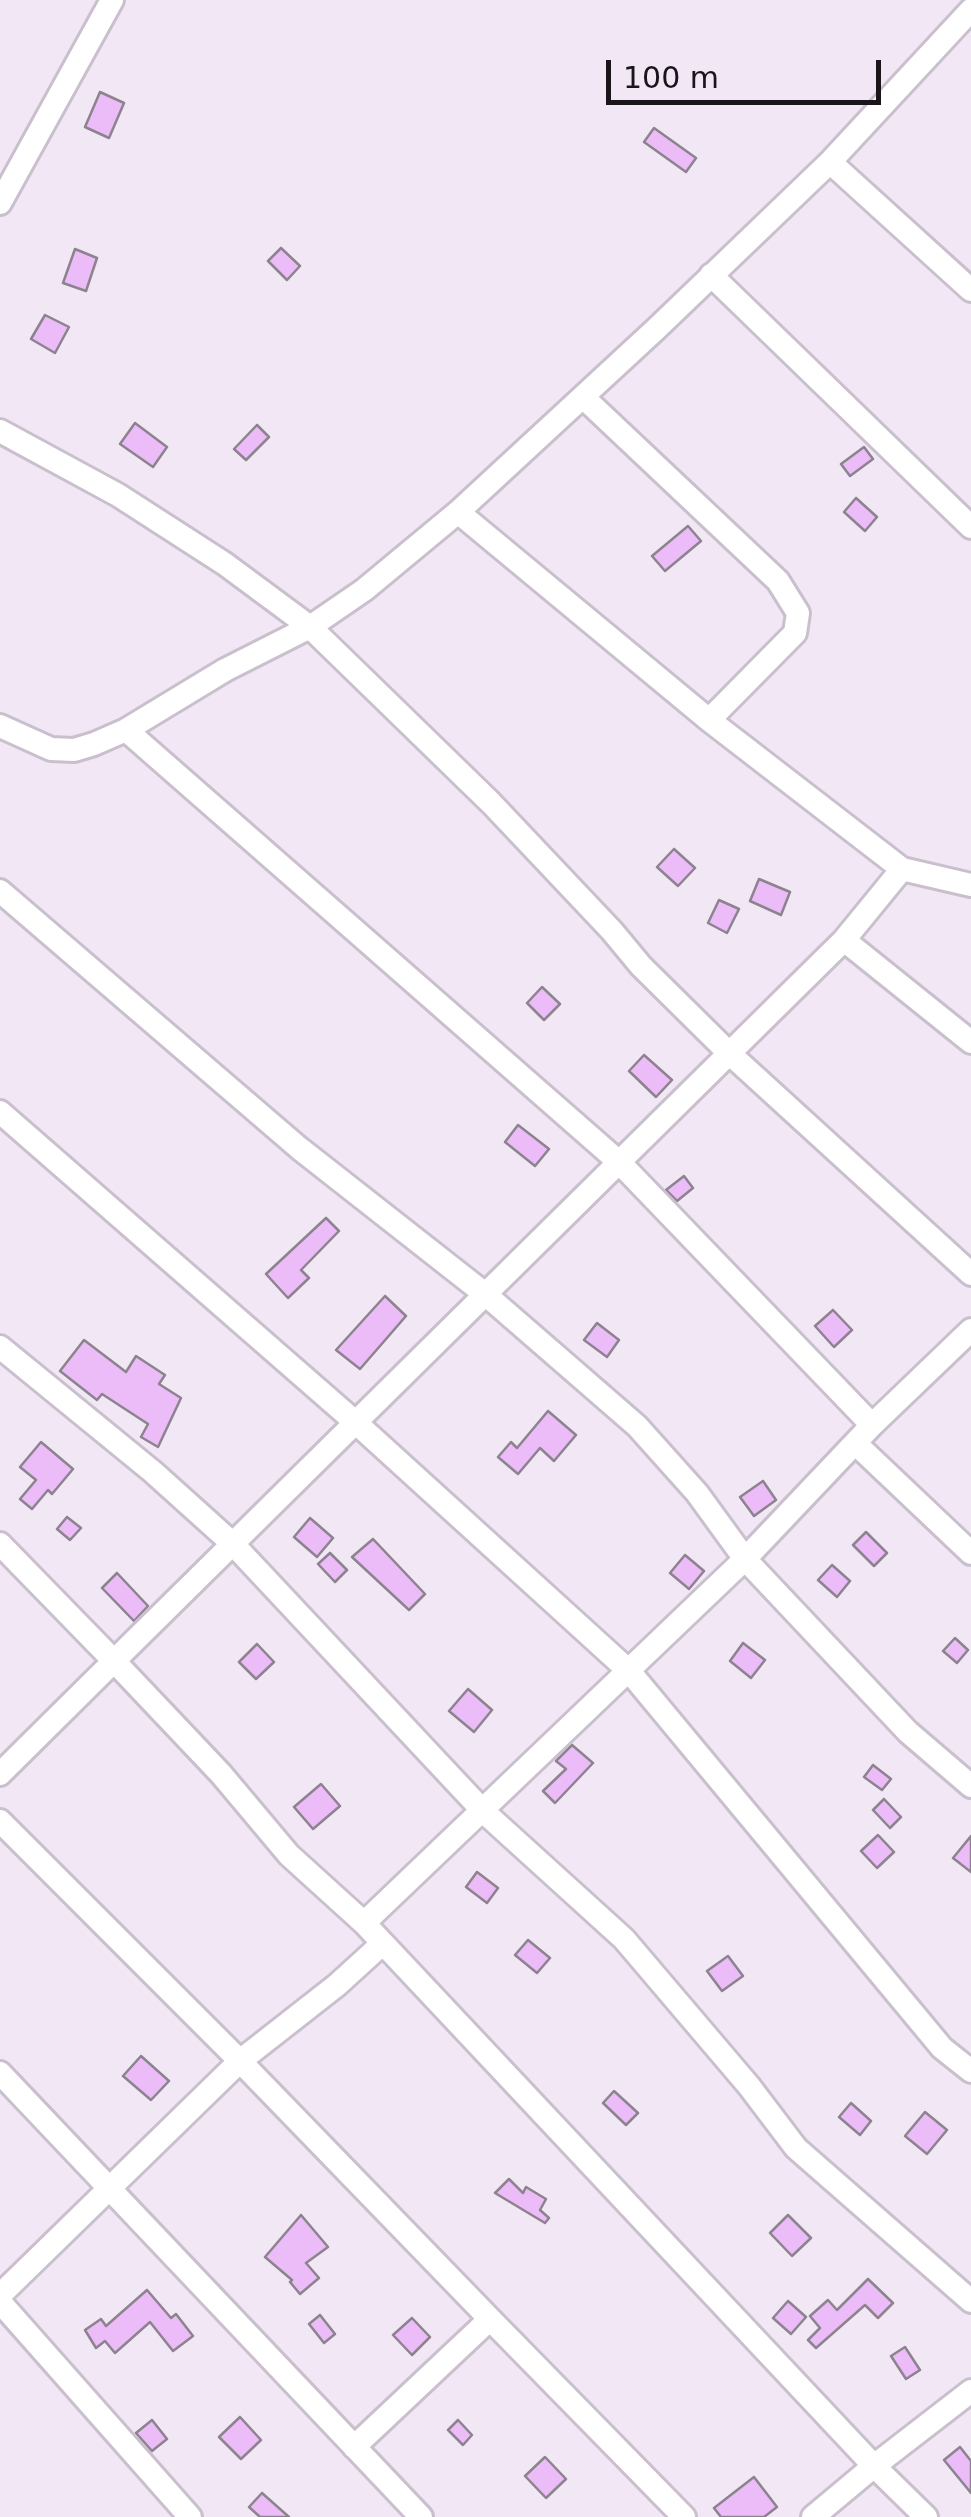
<!DOCTYPE html>
<style>
body{margin:0}
#map{position:relative;width:971px;height:2517px;overflow:hidden;background:#f2e8f5;font-family:"DejaVu Sans",sans-serif}
canvas{display:block}
.scale{position:absolute;left:606px;top:60px;width:275px;height:45px;box-sizing:border-box;border:5px solid #19151a;border-top:0;padding-left:12px;font-size:30px;line-height:35px;white-space:nowrap;color:#19151a;-webkit-text-stroke:8px #f2e8f5;paint-order:stroke}
</style>
<div id="map">
<canvas width="971" height="2517"></canvas>
<div class="scale">100 m</div>
</div>
<script>
const ctx = document.querySelector('canvas').getContext('2d');
ctx.lineJoin = 'round';
function fill(path, color) { ctx.fillStyle = color; ctx.fill(path, 'evenodd'); }
const poly = rows => new Path2D(rows.map(r => 'M' + r).join(''));
function stroke(path, color, width, dash) { ctx.strokeStyle = color; ctx.lineWidth = width; ctx.lineCap = dash ? 'butt' : 'round'; ctx.setLineDash(dash || []); ctx.stroke(path); }
const building = poly([
 [100,92,124,103,109,138,85,127,100,92],
 [654,128,696,158,686,172,644,142,654,128],
 [281,248,300,266,287,280,268,261,281,248],
 [75,249,97,258,86,291,63,283,75,249],
 [45,315,69,327,55,353,31,339,45,315],
 [135,423,167,447,153,467,120,444,135,423],
 [257,425,269,437,246,460,234,449,257,425],
 [864,447,873,459,850,476,841,464,864,447],
 [856,498,877,517,865,531,844,512,856,498],
 [688,526,701,541,665,571,652,556,688,526],
 [674,849,695,868,678,886,657,867,674,849],
 [759,879,790,892,781,915,750,901,759,879],
 [719,900,739,909,727,933,708,923,719,900],
 [542,987,560,1004,544,1020,527,1003,542,987],
 [644,1055,672,1080,656,1097,629,1071,644,1055],
 [518,1125,549,1149,535,1166,505,1142,518,1125],
 [684,1176,693,1188,677,1201,666,1190,684,1176],
 [326,1218,339,1231,301,1270,309,1278,288,1298,266,1274,326,1218],
 [385,1296,406,1316,360,1369,336,1350,385,1296],
 [833,1310,852,1330,834,1347,815,1326,833,1310],
 [597,1323,619,1340,607,1357,584,1340,597,1323],
 [84,1340,126,1372,136,1356,165,1375,159,1384,181,1398,158,1447,141,1437,148,1424,102,1394,97,1400,60,1371,84,1340],
 [548,1411,576,1435,554,1461,540,1448,518,1474,498,1457,511,1442,517,1448,548,1411],
 [41,1442,73,1469,52,1494,48,1490,32,1509,20,1499,36,1480,20,1467,41,1442],
 [763,1481,776,1500,754,1516,740,1497,763,1481],
 [67,1517,81,1528,70,1540,57,1529,67,1517],
 [310,1518,333,1538,317,1557,294,1537,310,1518],
 [866,1532,887,1553,874,1566,853,1545,866,1532],
 [373,1539,425,1594,409,1610,352,1557,373,1539],
 [330,1553,347,1570,335,1582,318,1564,330,1553],
 [685,1555,704,1571,689,1589,670,1573,685,1555],
 [832,1565,850,1581,837,1597,818,1580,832,1565],
 [117,1573,148,1606,134,1621,102,1588,117,1573],
 [955,1638,968,1650,957,1663,943,1651,955,1638],
 [743,1643,765,1660,751,1678,730,1661,743,1643],
 [257,1644,274,1662,256,1679,239,1662,257,1644],
 [468,1689,492,1710,474,1732,449,1711,468,1689],
 [572,1745,593,1763,555,1803,543,1791,566,1769,556,1761,572,1745],
 [873,1765,891,1779,882,1790,864,1777,873,1765],
 [321,1784,340,1806,313,1829,294,1807,321,1784],
 [884,1799,901,1817,890,1828,873,1810,884,1799],
 [878,1835,894,1852,877,1868,861,1851,878,1835],
 [971,1836,971,1872,953,1858,971,1836],
 [477,1872,498,1888,487,1903,466,1887,477,1872],
 [528,1940,550,1958,537,1973,515,1955,528,1940],
 [728,1956,743,1976,722,1991,707,1971,728,1956],
 [141,2056,169,2081,151,2100,123,2076,141,2056],
 [614,2091,638,2113,626,2125,603,2103,614,2091],
 [851,2103,871,2121,860,2135,839,2117,851,2103],
 [925,2112,947,2130,927,2154,905,2136,925,2112],
 [509,2179,523,2193,526,2187,546,2199,540,2210,549,2218,545,2223,495,2193,509,2179],
 [301,2215,328,2247,306,2263,319,2278,300,2294,290,2282,292,2280,265,2257,301,2215],
 [788,2215,811,2238,792,2256,770,2233,788,2215],
 [868,2279,893,2303,878,2318,865,2305,816,2348,808,2340,820,2328,810,2316,828,2300,837,2310,868,2279],
 [147,2290,171,2318,176,2314,193,2336,173,2351,150,2322,115,2353,105,2341,96,2348,85,2330,101,2319,106,2326,147,2290],
 [788,2301,806,2317,791,2334,773,2318,788,2301],
 [320,2315,335,2334,324,2343,309,2324,320,2315],
 [412,2318,430,2337,412,2355,393,2335,412,2318],
 [905,2347,920,2370,906,2379,891,2356,905,2347],
 [240,2417,261,2440,241,2459,219,2437,240,2417],
 [152,2420,167,2439,152,2451,136,2433,152,2420],
 [458,2420,472,2435,463,2445,448,2430,458,2420],
 [960,2447,971,2461,971,2493,944,2460,960,2447],
 [545,2457,566,2479,546,2498,525,2476,545,2457],
 [754,2477,777,2507,764,2517,721,2517,714,2508,754,2477],
 [262,2493,289,2517,260,2517,249,2507,262,2493]
]);
const minor = poly([
 [830,162,971,290],
 [0,203,112,0],
 [711,275,971,527],
 [583,397,778,581,798,613,795,633,709,720],
 [0,431,118,495,225,564,310,627,491,803,612,931,641,966,729,1053,971,1274],
 [458,512,709,720,902,869,971,885],
 [0,726,51,749,74,750,94,744,126,730,225,670,310,627,364,590,458,512,656,329,830,162,971,10],
 [126,730,619,1162,872,1425],
 [902,869,844,940,114,1661,221,1774,289,1855,364,1923,874,2466,926,2517],
 [0,891,299,1148,485,1294,637,1426,697,1493,745,1559,908,1732,971,1786],
 [844,940,971,1042],
 [0,1112,354,1421,629,1671,942,2048,971,2071],
 [0,1347,153,1472,233,1544,484,1812,624,1939,749,2086,796,2148,971,2301],
 [855,1443,971,1553],
 [0,1544,114,1661,0,1774],
 [0,1821,240,2061,490,2319,354,2447],
 [364,1923,745,1559,872,1425,971,1330],
 [0,2073,421,2517],
 [0,2295,240,2061,337,1985,382,1944],
 [0,2302,190,2517],
 [490,2319,684,2517],
 [813,2517,874,2466,971,2391]
]);
fill(building, '#ebbcf8');
stroke(building, '#8c838f', 2.5);
stroke(minor, '#cabfcd', 28);
stroke(minor, '#fff', 22);
</script>
